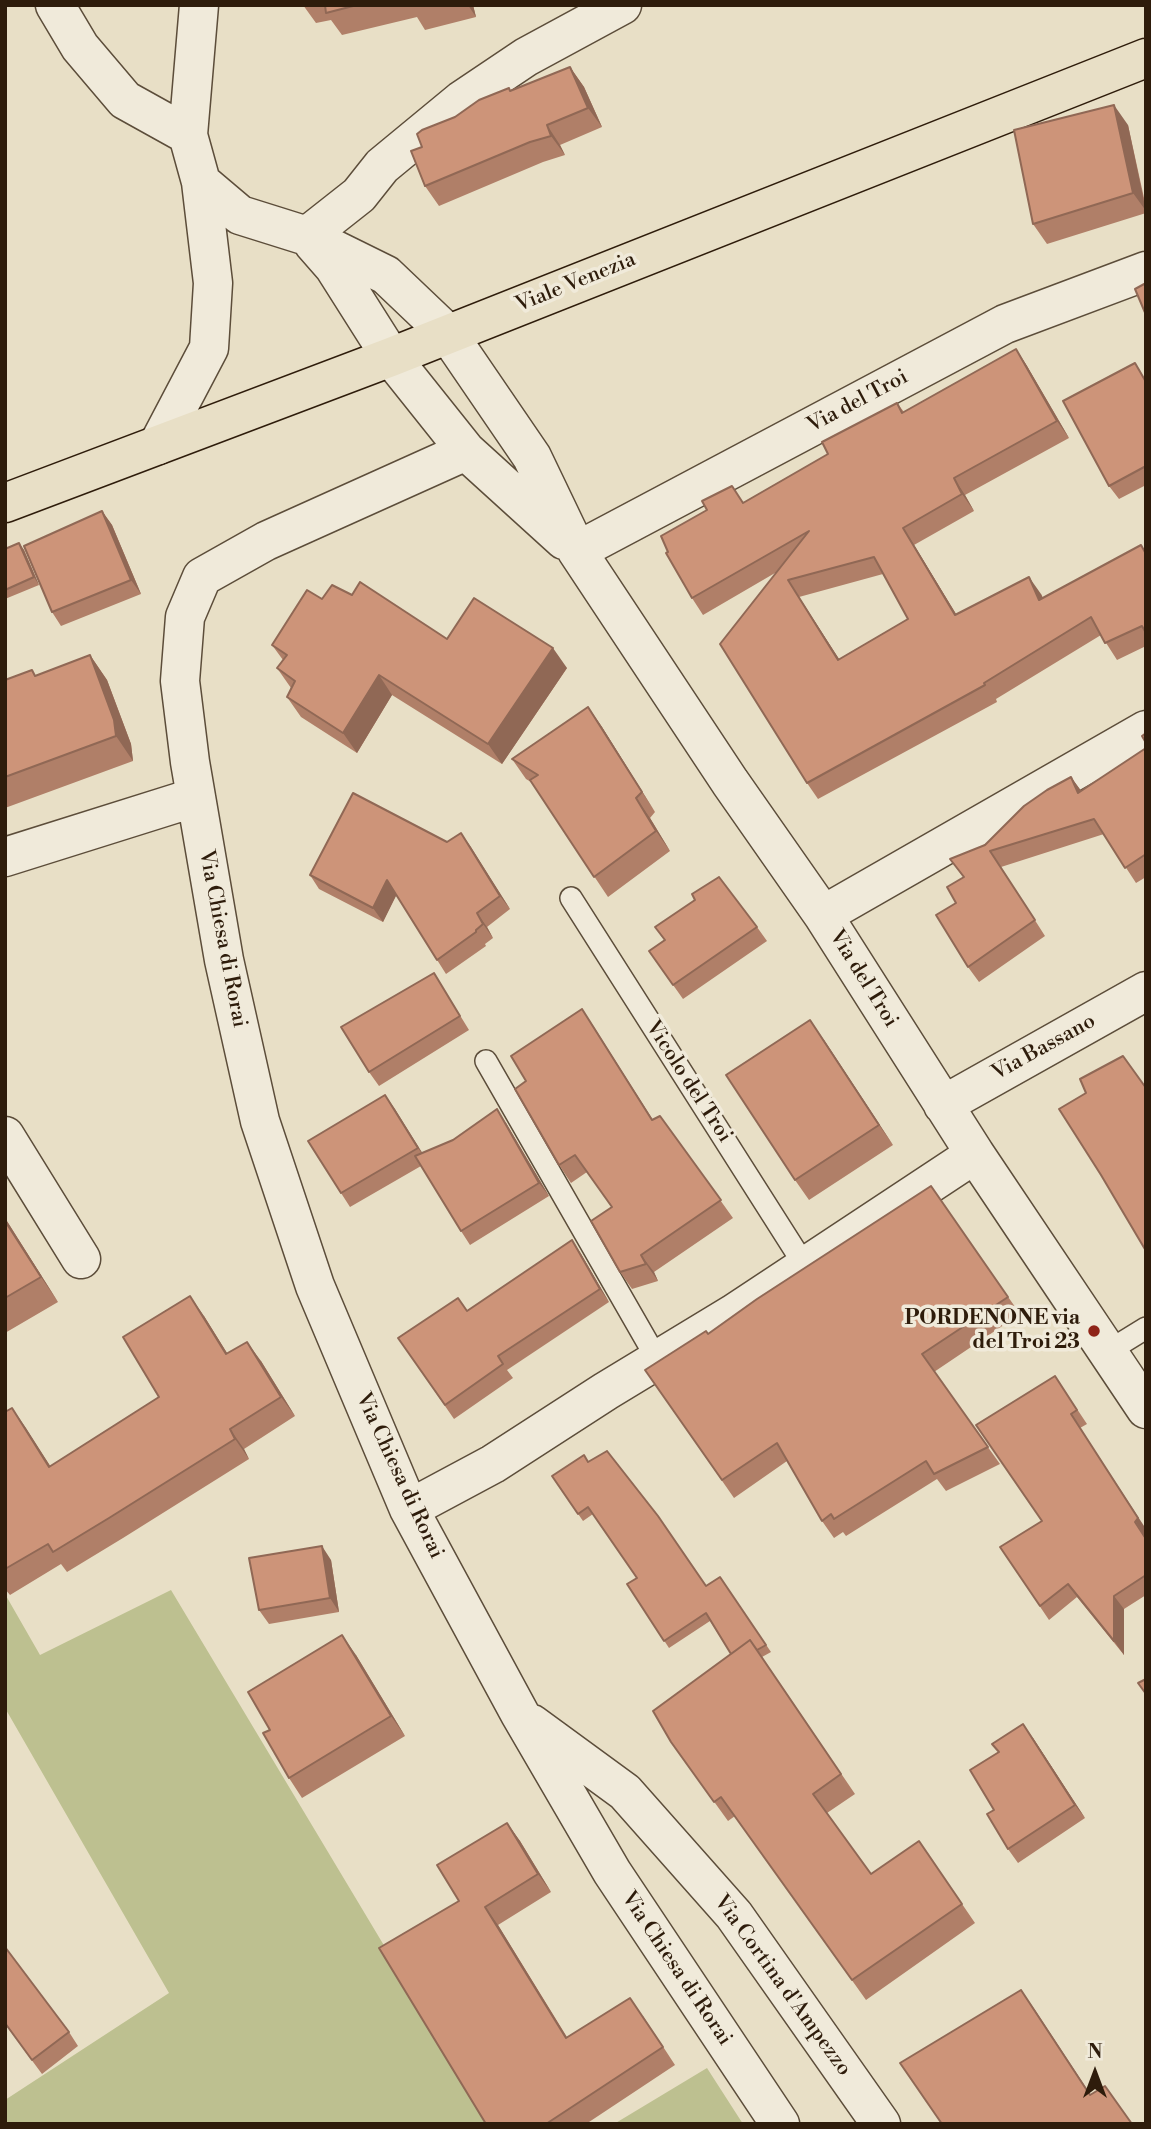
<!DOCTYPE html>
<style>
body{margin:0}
#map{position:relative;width:1151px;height:2129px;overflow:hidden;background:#e8dfc6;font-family:"Libre Bodoni",serif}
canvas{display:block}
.frame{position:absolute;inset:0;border:7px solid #2e1c0b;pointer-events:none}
.north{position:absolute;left:1060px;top:2038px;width:70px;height:70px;-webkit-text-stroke:5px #f0eada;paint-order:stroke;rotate:0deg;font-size:19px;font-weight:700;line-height:28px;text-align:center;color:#2e1c0b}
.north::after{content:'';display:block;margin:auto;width:24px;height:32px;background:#2e1c0b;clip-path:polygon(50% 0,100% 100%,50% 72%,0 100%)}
</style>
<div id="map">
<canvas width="1151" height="2129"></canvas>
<div class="frame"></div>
<div class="north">N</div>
</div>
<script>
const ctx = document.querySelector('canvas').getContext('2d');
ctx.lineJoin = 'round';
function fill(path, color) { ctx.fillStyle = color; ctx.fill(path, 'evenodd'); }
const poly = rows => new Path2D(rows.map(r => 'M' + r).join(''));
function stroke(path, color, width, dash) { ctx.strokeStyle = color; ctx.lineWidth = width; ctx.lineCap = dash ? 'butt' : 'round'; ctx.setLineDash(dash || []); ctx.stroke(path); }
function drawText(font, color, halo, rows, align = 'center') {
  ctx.font = font + ' "Libre Bodoni",serif'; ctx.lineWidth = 7; ctx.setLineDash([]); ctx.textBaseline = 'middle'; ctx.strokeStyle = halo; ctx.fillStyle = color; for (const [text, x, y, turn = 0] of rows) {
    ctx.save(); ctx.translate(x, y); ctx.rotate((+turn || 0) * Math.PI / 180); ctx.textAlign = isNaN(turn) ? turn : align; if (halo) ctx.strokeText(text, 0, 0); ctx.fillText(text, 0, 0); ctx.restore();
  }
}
const green = poly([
 [171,1590,491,2124,5,2124,5,2100,169,1993,5,1708,5,1594,40,1655],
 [707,2068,743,2124,614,2124]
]);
const lane = poly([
 [571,898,805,1266],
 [486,1061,657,1359],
 [1107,1352,1146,1328]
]);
const street = poly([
 [55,5,80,47,125,100,188,135],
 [201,182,240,215,307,236,386,275,448,334,532,457,577,551,730,782,823,915,975,1154,1146,1409],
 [307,236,359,195,382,166,462,100,526,57,622,5],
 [313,243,334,267,391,357,466,451,564,540],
 [158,445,209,348,213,283,201,182,188,135,199,5],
 [466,451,266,541,202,577,185,617,180,681,190,762,224,960,260,1121,315,1286,409,1509,520,1714,612,1872,780,2124],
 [577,551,1005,324,1146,271],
 [5,857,196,797],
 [823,915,1146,730],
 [943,1105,1146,991],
 [5,1136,81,1259],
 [409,1509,493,1464,606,1391,733,1314,975,1154],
 [532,1724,625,1792,734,1915,881,2124]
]);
const primary = poly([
 [5,503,391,357,1146,58]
]);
const wall = poly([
 [303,5,473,5,476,17,425,30,417,17,342,35,331,20,316,23],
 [570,67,584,87,602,127,560,145,565,155,543,162,439,206,425,186,422,147,455,117,511,91],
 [1128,125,1146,207,1146,213,1047,244,1033,224],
 [1016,349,1027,366,1069,438,965,495,974,511,914,545,956,614,1041,594,1043,598,1146,552,1146,646,1117,660,1101,635,996,699,997,702,818,799,807,783,775,573,703,615,692,598,668,552,707,510,744,502,828,454,897,403,904,412],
 [883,574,908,619,839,659,799,597],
 [1146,379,1146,485,1119,499,1109,486],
 [102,511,112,525,141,594,61,626,52,612],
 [19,543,24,550,39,585,5,599,5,549],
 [352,595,447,639,567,668,502,764,392,695,357,753,301,717,287,697,291,688,277,668,283,660,272,645,322,599],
 [90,655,107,680,131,744,133,761,5,808,5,680,36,676],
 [588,707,602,727,655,812,650,818,670,851,608,897,531,782,526,779,512,759],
 [1146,748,1146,877,1136,883,1104,834,1001,867,1045,936,979,982,968,967,956,903,963,877,950,859,985,845,1071,777,1081,791],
 [461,833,510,909,487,927,493,938,485,944,486,946,446,974,396,895,383,922,319,889,310,875,447,842],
 [655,927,757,927,767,941,683,999,649,951,664,940],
 [434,973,469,1030,379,1086,369,1072],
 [582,1009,653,1120,660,1116,733,1218,654,1272,658,1281,632,1289,620,1272,612,1207,587,1172,571,1183,559,1165,526,1081],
 [824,1040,893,1145,809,1200,795,1180],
 [385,1095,422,1153,506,1123,549,1196,470,1245,461,1231,421,1166,350,1207,341,1193],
 [931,1186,1020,1314,934,1372,1000,1464,946,1491,937,1479,846,1536,843,1532,834,1538,822,1521,787,1461,734,1498,645,1370,708,1334],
 [5,1218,58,1302,5,1333],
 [572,1240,581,1254,609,1302,507,1370,513,1378,454,1419,398,1338,467,1311],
 [204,1316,227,1353,261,1361,295,1416,244,1449,249,1459,123,1538,67,1572,61,1564,10,1595,5,1589,5,1412,12,1408,50,1466,159,1397],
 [1055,1376,1087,1424,1080,1428,1146,1538,1146,1595,1124,1609,1124,1655,1077,1597,1049,1620,1000,1547,1042,1521],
 [588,1462,706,1586,720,1577,771,1652,762,1657,855,1794,827,1813,871,1874,919,1841,975,1923,866,2000,735,1816,728,1821,671,1742,731,1654,710,1621,669,1648,627,1584,637,1578,593,1514,583,1521,552,1476],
 [331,1560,339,1612,269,1624,259,1610],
 [356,1655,405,1736,302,1798,289,1778,270,1730],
 [1033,1738,1085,1818,1018,1863,1008,1849,994,1810],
 [507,1823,520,1841,551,1892,498,1925,567,2037,643,2016,675,2065,586,2124,486,2124,459,1901],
 [5,2024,69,2032,78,2046,42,2074]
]);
const shadedWall = poly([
 [468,5,473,5,476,17],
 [570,67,584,87,602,127,588,108],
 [1114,105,1128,125,1146,211,1133,193],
 [547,125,560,145,565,155,551,136],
 [1016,349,1027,366,1069,438,1057,421],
 [954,478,965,495,974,511,962,494],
 [102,511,112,525,141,594,131,580],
 [903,528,914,545,967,632,955,615],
 [19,543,24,550,39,585,34,577],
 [1029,577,1041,594,1051,617,1039,600],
 [788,580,799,597,850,676,838,660],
 [553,648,567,668,502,764,488,744],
 [90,655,107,680,131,744,133,761,116,736],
 [379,675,392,695,357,753,343,733],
 [588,707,602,727,655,812,642,792],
 [1071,777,1082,792,1078,793],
 [636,798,650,818,670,851,656,831],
 [461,833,471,847,510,909,500,896],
 [387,880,397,894,383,922,373,908],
 [477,913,487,927,493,938,483,924],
 [582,1009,594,1027,664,1138,652,1120],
 [810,1020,824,1040,893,1145,879,1125],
 [385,1095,395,1109,428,1162,418,1148],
 [497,1109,506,1123,549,1196,539,1183],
 [5,1218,58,1302,41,1277,5,1221],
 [572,1240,581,1254,609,1302,600,1289],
 [641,1255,654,1272,658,1281,646,1264],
 [190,1296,204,1316,240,1374,226,1354],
 [247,1342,261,1361,295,1416,281,1397],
 [12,1408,26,1428,63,1486,49,1467],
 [1071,1414,1146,1529,1146,1534,1144,1536,1146,1539],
 [230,1429,244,1449,249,1459,235,1439],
 [322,1546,331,1560,339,1612,330,1598],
 [1114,1596,1124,1609,1124,1655,1114,1641],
 [342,1635,356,1655,405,1736,391,1716],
 [1023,1724,1033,1738,1085,1818,1075,1805],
 [507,1823,520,1841,551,1892,538,1874],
 [485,1907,498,1925,578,2056,566,2038],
 [1021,1990,1035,2010,1104,2115,1090,2095]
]);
const building = poly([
 [325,5,357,5,326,13,325,5],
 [570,67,588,108,547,125,551,136,530,142,425,186,411,151,422,147,417,134,422,130,455,117,479,100,509,88,510,91,570,67],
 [1114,105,1133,193,1033,224,1014,130,1114,105],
 [1146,283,1146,315,1135,289,1146,283],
 [1016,349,1057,421,954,478,962,494,903,528,955,615,1029,577,1039,600,1141,545,1146,554,1146,633,1142,626,1105,643,1091,617,984,683,985,685,807,783,720,644,809,531,692,598,666,553,668,552,661,536,707,510,702,501,732,486,743,503,828,454,822,442,897,403,902,413,1016,349],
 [874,557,908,619,838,660,788,580,874,557],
 [1135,363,1146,382,1146,466,1109,486,1063,401,1135,363],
 [102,511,131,580,52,612,24,546,102,511],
 [19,543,34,577,5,590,5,549,19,543],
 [360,582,447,639,474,598,553,648,488,744,379,675,343,733,287,697,295,681,277,668,287,655,272,645,307,590,322,599,332,585,352,595,360,582],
 [90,655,114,720,116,736,5,777,5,680,32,670,35,676,90,655],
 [588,707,642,792,636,798,656,831,594,877,530,780,538,775,512,759,588,707],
 [1146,733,1146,743,1142,736,1146,733],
 [1146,748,1146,854,1125,868,1094,819,990,851,1035,920,968,967,936,915,956,903,947,887,964,877,950,859,985,845,1024,806,1047,790,1071,777,1078,793,1146,748],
 [353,793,447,842,461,833,500,896,477,913,483,924,476,930,476,932,437,960,387,880,373,908,310,875,353,793],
 [719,877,757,927,673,985,649,951,665,940,655,927,695,900,692,894,719,877],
 [434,973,460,1016,369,1072,341,1027,434,973],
 [582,1009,652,1120,660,1116,721,1200,641,1255,646,1264,620,1272,591,1221,612,1207,575,1155,559,1165,515,1089,526,1081,511,1056,582,1009],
 [810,1020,879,1125,795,1180,726,1075,810,1020],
 [1123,1056,1146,1088,1146,1251,1101,1175,1059,1109,1086,1093,1080,1079,1123,1056],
 [385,1095,418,1148,341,1193,308,1141,385,1095],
 [497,1109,539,1183,461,1231,415,1156,453,1140,497,1109],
 [931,1186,1008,1297,922,1354,988,1447,934,1474,926,1461,834,1519,831,1514,822,1521,777,1443,722,1480,645,1370,706,1331,708,1334,757,1299,931,1186],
 [5,1221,41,1277,5,1298,5,1221],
 [572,1240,600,1289,498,1356,503,1364,445,1405,398,1338,458,1298,467,1311,572,1240],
 [190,1296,226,1354,247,1342,281,1397,230,1429,235,1439,109,1518,53,1552,48,1544,5,1569,5,1412,12,1408,49,1467,159,1397,123,1337,190,1296],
 [1055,1376,1077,1410,1071,1414,1138,1518,1135,1522,1146,1539,1146,1575,1114,1596,1114,1641,1068,1584,1040,1606,1000,1547,1042,1521,976,1425,1055,1376],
 [607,1451,658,1516,706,1586,720,1577,766,1645,757,1650,750,1640,731,1654,706,1613,664,1641,627,1584,637,1578,588,1507,578,1514,552,1476,584,1455,588,1462,607,1451],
 [322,1546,330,1598,259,1610,249,1558,322,1546],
 [342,1635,391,1716,289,1778,263,1733,270,1730,248,1692,342,1635],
 [750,1640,841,1774,813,1794,871,1874,919,1841,962,1904,852,1980,721,1797,714,1802,671,1742,653,1711,750,1640],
 [1146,1679,1146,1694,1138,1683,1146,1679],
 [1023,1724,1075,1805,1008,1849,987,1814,994,1810,970,1770,999,1752,992,1744,1023,1724],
 [507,1823,538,1874,485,1907,566,2038,630,1998,663,2047,546,2124,486,2124,379,1948,459,1901,437,1865,507,1823],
 [5,1947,69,2032,32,2060,5,2023,5,1947],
 [1021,1990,1090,2095,1105,2086,1132,2124,966,2124,965,2123,963,2124,942,2124,900,2063,1021,1990]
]);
const markers = [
 [1094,1331,7,"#8f2418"]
];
const streetNames = [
 ["Viale Venezia",576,283,-22],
 ["Via del Troi",858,402,-28],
 ["Via Chiesa di Rorai",222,939,79],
 ["Via del Troi",863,979,58],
 ["Via Bassano",1044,1048,-29],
 ["Vicolo del Troi",688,1082,57],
 ["Via Chiesa di Rorai",399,1476,65],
 ["Via Chiesa di Rorai",676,1969,56],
 ["Via Cortina d'Ampezzo",782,1986,54]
];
const poiNames = [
 ["PORDENONE via",1080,1319],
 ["del Troi 23",1080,1343]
];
fill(green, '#bdc090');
stroke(lane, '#5c4d3a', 24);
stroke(street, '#5c4d3a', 41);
stroke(primary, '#2e1c0b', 41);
stroke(lane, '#f0eada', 21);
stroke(street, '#f0eada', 38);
stroke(primary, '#e8dfc6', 38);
fill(wall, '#b07f68');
fill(shadedWall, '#906855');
fill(building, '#cd9479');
stroke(building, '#906855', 2);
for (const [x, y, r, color] of markers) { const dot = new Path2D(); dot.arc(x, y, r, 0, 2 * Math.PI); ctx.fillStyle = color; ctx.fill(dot); stroke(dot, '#f0eada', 2.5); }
drawText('21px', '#2e1c0b', '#f0eada', streetNames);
drawText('bold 21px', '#2e1c0b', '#f0eada', poiNames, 'right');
</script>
